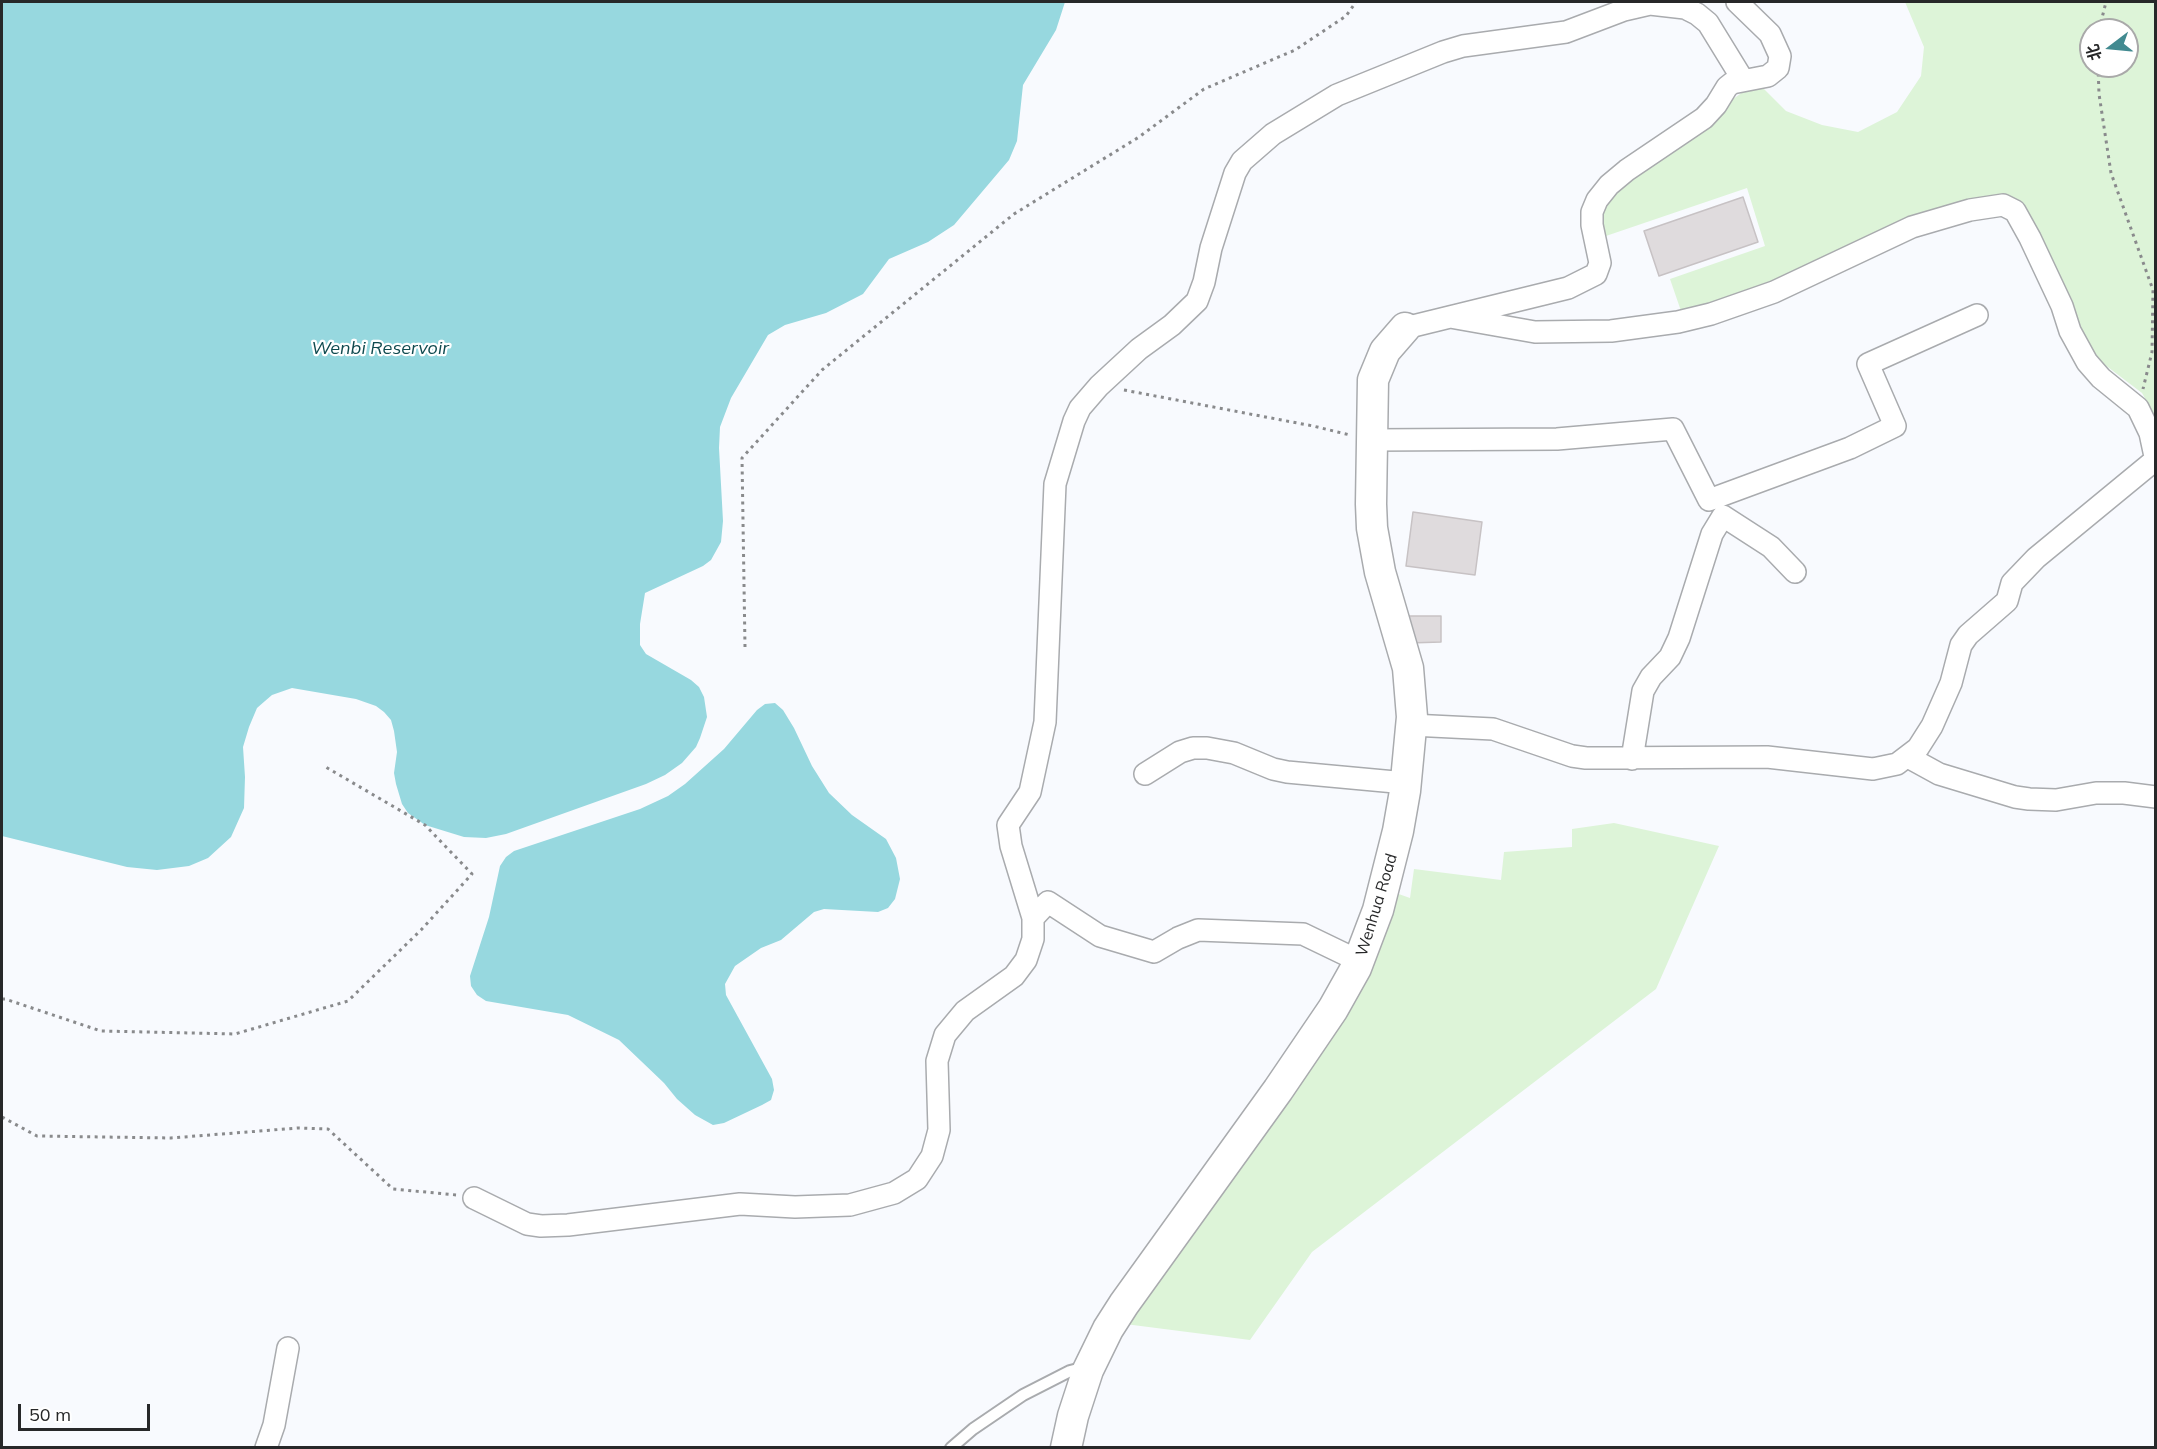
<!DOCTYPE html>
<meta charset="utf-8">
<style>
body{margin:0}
#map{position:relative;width:2157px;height:1449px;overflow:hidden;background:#f8fafe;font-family:Mulish,"Noto Sans SC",sans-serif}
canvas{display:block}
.frame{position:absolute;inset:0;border:3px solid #272829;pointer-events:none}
.north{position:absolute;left:2079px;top:18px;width:60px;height:60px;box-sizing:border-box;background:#fff;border:2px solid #a9a9a9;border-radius:50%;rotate:254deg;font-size:16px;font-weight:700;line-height:24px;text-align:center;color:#272829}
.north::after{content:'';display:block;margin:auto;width:21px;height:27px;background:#428a90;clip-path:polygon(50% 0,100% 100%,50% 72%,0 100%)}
.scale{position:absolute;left:18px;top:1404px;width:132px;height:27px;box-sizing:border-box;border:3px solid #272829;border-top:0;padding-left:8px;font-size:18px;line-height:21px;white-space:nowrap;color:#272829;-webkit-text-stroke:4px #fff;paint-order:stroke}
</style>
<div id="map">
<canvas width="2157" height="1449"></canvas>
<div class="frame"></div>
<div class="north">北</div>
<div class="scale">50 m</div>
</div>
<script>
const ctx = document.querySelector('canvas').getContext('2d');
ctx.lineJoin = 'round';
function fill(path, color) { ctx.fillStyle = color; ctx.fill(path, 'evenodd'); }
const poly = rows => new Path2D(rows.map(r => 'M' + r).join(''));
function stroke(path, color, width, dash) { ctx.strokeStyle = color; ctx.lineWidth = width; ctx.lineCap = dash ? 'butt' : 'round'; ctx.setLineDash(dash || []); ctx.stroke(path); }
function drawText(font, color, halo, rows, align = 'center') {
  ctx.font = font + ' Mulish,sans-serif'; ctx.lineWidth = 4.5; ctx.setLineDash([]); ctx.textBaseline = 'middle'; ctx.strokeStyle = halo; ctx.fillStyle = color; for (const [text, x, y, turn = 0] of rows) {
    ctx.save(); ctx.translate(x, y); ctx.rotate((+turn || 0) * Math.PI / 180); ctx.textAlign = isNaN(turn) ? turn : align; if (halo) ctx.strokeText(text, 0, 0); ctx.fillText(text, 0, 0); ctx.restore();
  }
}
const green = poly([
 [1905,2,2155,2,2155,416,2142,393,2092,355,2019,201,1971,202,1754,293,1681,311,1670,279,1765,246,1747,188,1603,237,1601,216,1614,191,1713,123,1729,102,1747,89,1761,86,1786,111,1822,125,1858,132,1897,112,1921,76,1924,47],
 [2091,30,2127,30,2127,66,2091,66],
 [1614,823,1719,846,1656,989,1312,1252,1250,1340,1125,1324,1393,892,1410,898,1414,869,1501,880,1504,852,1572,847,1572,829]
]);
const water = poly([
 [2,2,1065,2,1056,30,1023,85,1017,141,1009,160,954,225,928,242,889,259,863,294,826,313,785,325,768,335,731,398,720,427,719,448,723,521,721,542,711,560,703,566,645,593,640,624,640,645,646,654,691,680,699,687,704,697,707,717,700,738,696,747,682,763,665,775,646,784,506,834,486,838,464,837,425,825,408,813,402,804,396,784,394,773,397,752,394,731,391,720,384,712,376,706,356,699,292,688,272,695,265,701,257,708,249,727,243,747,245,777,244,808,231,837,208,858,189,866,157,870,127,867,2,836],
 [775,703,783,710,794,728,812,766,829,793,852,815,886,839,896,858,900,879,895,899,888,908,878,912,824,909,814,912,781,940,761,948,735,966,725,984,726,995,772,1079,774,1090,771,1100,762,1105,724,1123,713,1125,695,1115,677,1099,664,1083,619,1040,568,1015,486,1001,477,995,471,986,470,976,489,917,500,866,506,857,514,851,640,809,668,796,685,784,724,749,757,710,765,704]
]);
const building = poly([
 [1743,197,1758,242,1659,276,1644,231,1743,197],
 [1413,512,1482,522,1475,575,1406,566,1413,512],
 [1408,616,1441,616,1441,642,1409,643,1408,616]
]);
const path = poly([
 [2099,30,2106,2],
 [2098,66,2099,94,2111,173,2153,290,2152,352,2143,389],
 [1124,390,1313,426,1350,435],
 [745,647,742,458,822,370,1014,214,1139,137,1204,89,1295,50,1346,16,1356,2],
 [2,999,5,999,101,1031,235,1034,348,1001,421,930,472,874,425,825,324,766],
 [2,1117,37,1136,171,1138,298,1128,328,1129,393,1189,457,1195]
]);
const lane = poly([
 [951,1448,973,1429,1023,1395,1070,1371,1086,1367]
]);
const street = poly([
 [1450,317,1535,332,1611,331,1678,322,1711,314,1774,292,1912,227,1970,210,2003,205,2015,211,2030,238,2062,306,2070,331,2087,362,2101,378,2138,408,2150,433,2156,461],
 [1405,328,1568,288,1596,274,1600,263,1592,225,1592,212,1597,200,1609,185,1627,170,1704,118,1716,105,1727,87,1732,83,1768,76,1778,68,1780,56,1770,34,1737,2],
 [1372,440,1557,439,1673,429,1709,500,1850,448,1895,426,1868,364,1977,315],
 [1411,725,1493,729,1572,756,1586,758,1767,757,1873,769,1897,764,1918,748,1932,726,1951,683,1961,645,1968,635,2007,601,2012,583,2036,558,2155,460],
 [1908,757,1939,774,2015,797,2029,799,2056,800,2096,793,2124,793,2156,797],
 [1632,759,1643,691,1651,677,1670,657,1679,638,1712,534,1723,516,1771,547,1795,572],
 [1145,774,1180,752,1193,748,1207,748,1234,753,1273,769,1287,772,1406,783],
 [1033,918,1048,902,1100,936,1154,952,1178,938,1198,930,1303,934,1359,961],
 [474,1198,527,1224,541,1226,568,1225,740,1204,795,1207,850,1205,894,1193,917,1179,932,1156,939,1130,937,1061,945,1035,965,1011,1014,976,1026,960,1033,939,1033,918,1011,846,1008,825,1030,792,1045,722,1055,484,1074,421,1080,408,1099,386,1139,349,1172,325,1197,301,1204,282,1211,248,1235,173,1242,161,1273,134,1337,95,1443,52,1463,46,1566,32,1624,10,1650,4,1685,8,1697,14,1708,23,1743,80],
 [266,1448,274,1425,288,1348]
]);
const secondary = poly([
 [1066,1448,1073,1416,1088,1370,1108,1329,1124,1304,1278,1090,1333,1009,1356,968,1378,910,1398,831,1405,791,1412,717,1408,668,1380,572,1372,528,1371,504,1373,380,1385,351,1405,328]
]);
const streetNames = [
 ["Wenhua Road",1377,905,-73]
];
const waterNames = [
 ["Wenbi Reservoir",380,349]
];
fill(green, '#ddf4d8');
fill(water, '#97d8df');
fill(building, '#dfdbdd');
stroke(building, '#c7c2c4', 1.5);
stroke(lane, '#a9abae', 14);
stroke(street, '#a9abae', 24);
stroke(secondary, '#a9abae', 33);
stroke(path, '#898a8c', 3, [3, 4.5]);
stroke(lane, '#fff', 10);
stroke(street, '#fff', 21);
stroke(secondary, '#fff', 30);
drawText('16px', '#272829', '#fff', streetNames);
drawText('italic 18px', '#0f4a4f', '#fff', waterNames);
</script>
